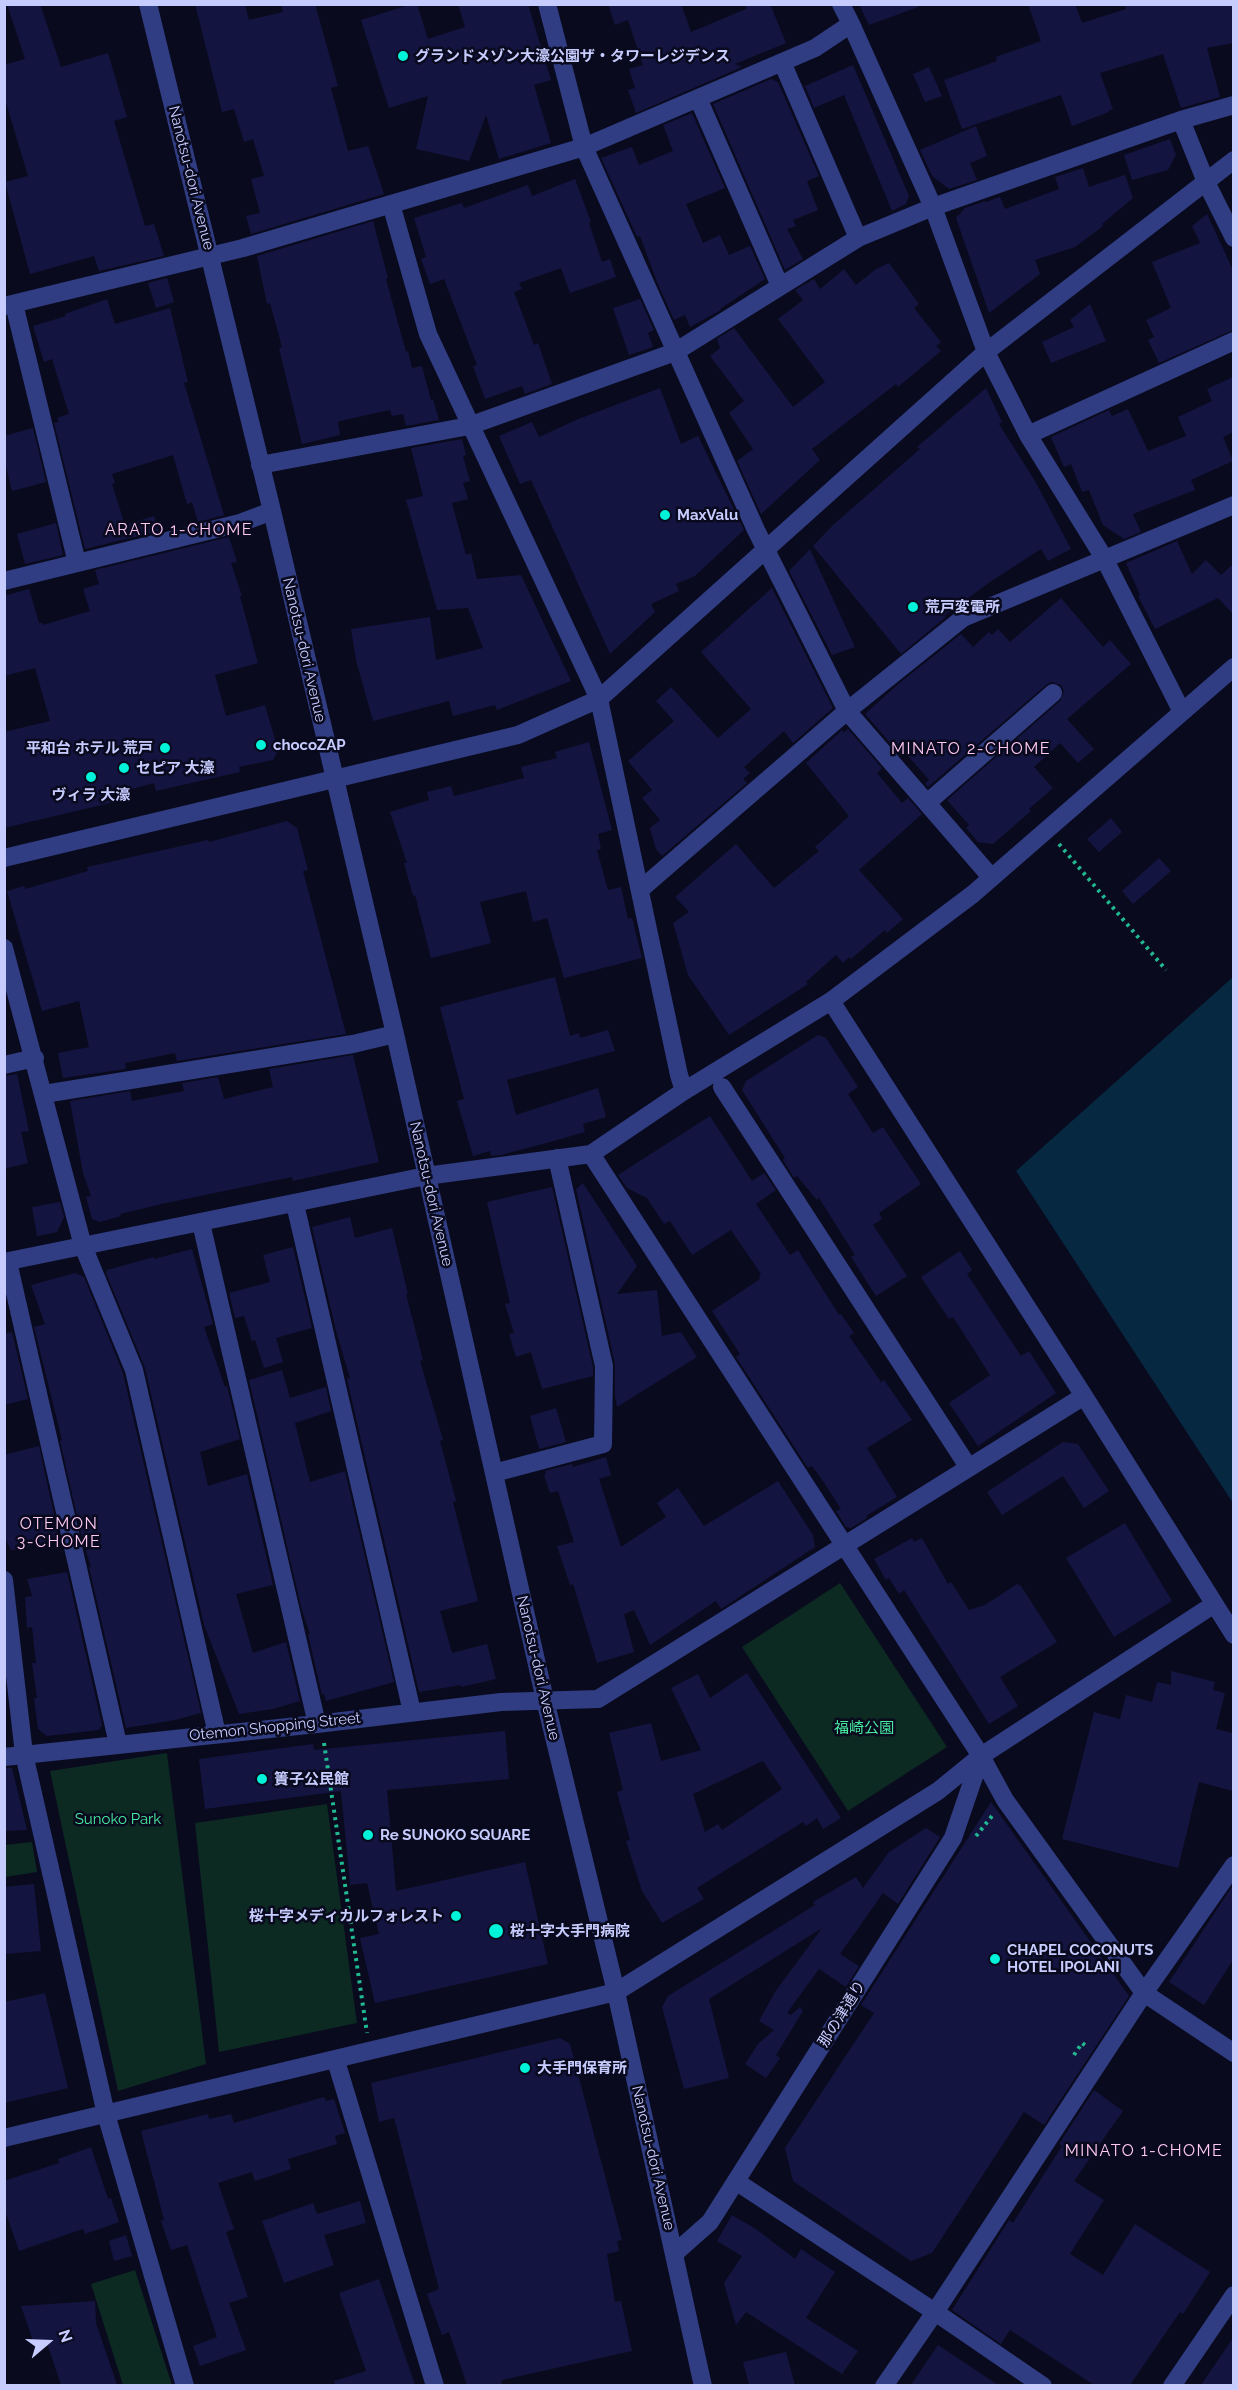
<!DOCTYPE html>
<meta charset="utf-8">
<style>
body{margin:0}
#map{position:relative;width:1238px;height:2390px;overflow:hidden;background:#0a0a1e;font-family:Raleway,sans-serif}
canvas{display:block}
.frame{position:absolute;inset:0;border:6px solid #c7ccff;pointer-events:none}
.north{position:absolute;left:18px;top:2312px;width:60px;height:60px;-webkit-text-stroke:4px #0a0a1e;paint-order:stroke;rotate:71deg;font-size:16px;font-weight:700;line-height:24px;text-align:center;color:#c7ccff}
.north::after{content:'';display:block;margin:auto;width:21px;height:27px;background:#c7ccff;clip-path:polygon(50% 0,100% 100%,50% 72%,0 100%)}
</style>
<div id="map">
<canvas width="1238" height="2390"></canvas>
<div class="frame"></div>
<div class="north">N</div>
</div>
<script>
const ctx = document.querySelector('canvas').getContext('2d');
ctx.lineJoin = 'round';
function fill(path, color) { ctx.fillStyle = color; ctx.fill(path, 'evenodd'); }
const poly = rows => new Path2D(rows.map(r => 'M' + r).join(''));
function stroke(path, color, width, dash) { ctx.strokeStyle = color; ctx.lineWidth = width; ctx.lineCap = dash ? 'butt' : 'round'; ctx.setLineDash(dash || []); ctx.stroke(path); }
function drawText(font, color, halo, rows, align = 'center') {
  ctx.font = font + ' Raleway,"Noto Sans JP",sans-serif'; ctx.lineWidth = 5; ctx.setLineDash([]); ctx.textBaseline = 'middle'; ctx.strokeStyle = halo; ctx.fillStyle = color; for (const [text, x, y, turn = 0] of rows) {
    ctx.save(); ctx.translate(x, y); ctx.rotate((+turn || 0) * Math.PI / 180); ctx.textAlign = isNaN(turn) ? turn : align; if (halo) ctx.strokeText(text, 0, 0); ctx.fillText(text, 0, 0); ctx.restore();
  }
}
const green = poly([
 [840,1583,947,1747,848,1811,742,1647],
 [167,1753,206,2064,118,2091,50,1771],
 [327,1804,357,2023,219,2052,195,1823],
 [32,1842,37,1872,5,1877,5,1845],
 [135,2270,172,2385,123,2385,91,2284]
]);
const water = poly([
 [1233,977,1233,1503,1016,1171]
]);
const building = poly([
 [7,4,40,4,61,67,108,53,127,117,114,121,145,226,154,224,164,256,99,271,94,256,30,274,5,182,28,176,4,96,4,65,25,59],
 [195,4,245,4,249,20,283,12,281,4,315,4,338,86,331,88,348,151,368,146,384,194,251,234,246,216,260,213,251,179,264,176,253,139,244,142,234,109,222,112],
 [412,4,417,4,428,39,465,27,458,4,528,4,551,80,534,85,551,143,499,159,486,115,469,161,416,149,428,96,389,108,361,20],
 [608,4,681,4,691,32,746,9,746,4,770,4,786,43,735,64,742,67,636,113,628,90,635,88,629,69,643,65,628,20,615,25],
 [859,4,918,4,918,7,869,25],
 [1028,4,1075,4,1082,23,1126,9,1125,4,1233,4,1233,43,1207,48,1220,97,1181,108,1163,54,1100,73,1113,109,1108,111,1109,112,1072,126,1061,95,962,129,944,80,997,61,996,57,1041,41],
 [853,65,909,196,906,204,892,211,844,95,814,108,805,86],
 [929,67,942,96,925,102,913,74],
 [771,79,778,82,819,176,807,181,818,210,793,220,796,226,787,229,803,259,785,270,713,104],
 [692,113,725,188,686,204,703,243,720,235,729,255,750,246,765,279,720,309,721,310,690,327,685,315,674,320,657,282,640,236,637,237,601,158,632,147,639,165,673,151,663,125],
 [976,126,987,156,970,163,977,180,949,189,932,176,920,150],
 [1170,139,1176,155,1168,170,1132,180,1124,155],
 [1083,168,1089,187,1125,175,1133,198,1102,224,1103,226,1075,247,1035,260,1040,274,989,313,956,218,965,208,985,201,986,202,1000,197,1005,209,1059,189,1055,177],
 [575,179,591,222,589,223,602,262,610,259,616,277,570,293,561,268,519,283,522,289,514,292,534,345,538,343,552,384,525,394,522,386,485,399,473,366,477,365,444,279,430,284,421,259,426,257,414,218,462,203,464,208,528,185,532,196],
 [1207,214,1233,270,1233,330,1159,363,1148,340,1154,337,1146,320,1171,308,1152,262,1200,243,1192,226],
 [373,221,388,278,386,279,406,352,408,351,412,368,422,366,431,400,433,399,439,420,406,426,403,414,392,416,390,410,340,421,338,422,340,435,302,444,279,348,282,347,270,303,267,304,257,256],
 [889,263,919,304,914,308,941,342,936,346,941,351,898,387,896,384,812,449,820,460,761,514,737,461,753,449,729,413,744,401,710,356,720,348,717,339,734,328,793,407,825,382,778,319,803,300,795,290,814,279,820,289,844,269,856,285,876,269],
 [167,278,174,302,156,308,148,283],
 [107,299,115,324,170,308,188,382,184,383,224,515,198,522,192,502,187,504,173,455,112,474,115,483,112,484,125,525,154,516,159,531,85,549,54,423,59,422,57,418,69,414,52,359,44,362,33,326,66,316,65,314],
 [640,299,654,330,648,333,653,347,629,355,613,308],
 [1090,304,1106,341,1051,363,1042,342,1074,327,1070,320],
 [1233,377,1233,432,1223,437,1233,461,1191,480,1195,490,1133,514,1141,532,1124,539,1103,525,1089,490,1082,492,1071,464,1064,467,1051,437,1109,410,1112,416,1128,409,1148,451,1186,436,1178,417,1212,401,1207,389],
 [660,388,681,444,698,436,744,530,695,576,676,584,679,591,651,604,655,612,610,654,531,480,520,484,499,436,532,422,539,437,576,420],
 [986,388,1002,422,999,424,1035,481,1071,549,1048,561,1041,549,990,582,944,616,946,617,901,654,813,546,833,525,920,449,917,447],
 [33,428,46,482,12,491,4,459,4,436],
 [462,439,466,455,463,456,470,481,463,483,468,499,452,503,466,555,471,553,477,579,521,575,571,681,497,710,495,705,453,716,449,701,373,721,356,660,351,629,430,617,436,660,483,648,468,608,437,610,406,500,423,496,411,448],
 [56,523,63,555,25,564,17,534],
 [229,537,237,562,231,563,242,596,240,596,258,663,215,675,226,716,265,705,278,750,273,760,239,767,240,772,156,791,154,783,112,794,114,802,4,828,4,732,50,721,35,668,4,676,4,596,29,589,39,623,42,623,43,625,90,611,83,589,99,584,95,570],
 [1177,541,1192,574,1206,560,1221,575,1233,564,1233,614,1218,598,1155,629,1138,596,1140,595,1126,563],
 [810,549,855,647,832,655,790,573,790,570],
 [772,588,833,708,793,743,784,731,744,767,750,773,743,779,747,783,662,856,656,849,650,828,660,820,642,798,652,790,628,761,674,721,656,701,671,687,718,738,751,709,701,652],
 [1061,598,1103,647,1110,640,1131,664,1067,719,1094,749,1078,763,1060,743,1034,767,1053,788,1029,809,1031,811,993,844,978,842,966,828,969,825,947,800,1060,701,1064,691,1061,685,1051,682,1046,685,928,787,925,783,929,780,903,750,899,753,865,714,897,685,961,634,973,647,989,632,992,635,998,629,1010,642],
 [848,729,882,768,877,773,902,803,908,798,922,814,859,870,903,919,887,933,885,930,851,959,849,957,843,963,836,955,806,982,808,984,729,1035,688,975,673,923,689,912,675,897,736,844,774,888,819,851,815,847,849,816,806,763,842,730,843,733],
 [589,742,612,830,598,834,601,849,597,850,608,890,621,887,628,919,632,918,642,958,564,978,547,918,533,922,526,891,480,902,491,943,431,958,415,895,413,896,404,863,407,863,390,812,429,800,427,792,451,786,454,796,524,778,521,767,557,758,555,752],
 [1111,818,1122,832,1099,852,1087,839],
 [287,821,297,828,308,870,303,871,346,1034,177,1061,175,1053,125,1063,126,1069,63,1078,58,1053,89,1047,79,1001,42,1011,7,891,24,886,25,889,88,871,87,867,208,840,209,842],
 [1159,858,1171,871,1133,904,1122,891],
 [555,977,570,1036,579,1033,580,1038,608,1030,615,1051,507,1080,516,1115,598,1088,606,1117,583,1124,585,1132,561,1139,501,1155,491,1156,490,1151,473,1156,457,1101,464,1099,440,1007],
 [818,1035,826,1038,858,1087,848,1094,873,1133,883,1127,921,1184,879,1213,882,1219,873,1225,907,1276,876,1296,851,1257,855,1255,819,1198,817,1200,797,1176,794,1178,783,1160,785,1158,742,1090,746,1081],
 [353,1055,379,1162,293,1181,292,1177,166,1203,120,1214,121,1216,100,1222,92,1219,86,1197,91,1196,83,1173,70,1101,130,1091,132,1101,184,1091,182,1083,218,1077,224,1099,273,1087,269,1069],
 [17,1074,29,1131,21,1132,28,1163,4,1169,4,1076],
 [710,1116,752,1181,764,1173,776,1190,756,1204,790,1255,798,1250,839,1315,841,1314,854,1333,849,1336,881,1382,884,1380,912,1420,867,1448,897,1497,866,1516,867,1518,851,1528,846,1527,836,1511,841,1509,823,1481,812,1466,808,1468,736,1357,740,1354,712,1311,760,1279,759,1276,761,1274,731,1230,692,1255,670,1221,664,1224,647,1198,627,1188,618,1175],
 [583,1183,637,1266,617,1294,657,1290,662,1336,681,1332,697,1357,617,1407,615,1395,615,1364,576,1189],
 [552,1187,593,1367,593,1376,542,1389,531,1352,516,1357,509,1334,514,1333,505,1304,510,1303,487,1202],
 [60,1202,64,1217,57,1232,37,1236,32,1207],
 [350,1217,355,1238,392,1228,408,1294,406,1294,423,1360,420,1361,443,1440,440,1441,456,1501,453,1502,478,1601,440,1611,452,1653,487,1644,496,1679,461,1687,461,1685,419,1692,347,1379,350,1378,336,1331,312,1227],
 [293,1247,312,1328,276,1338,283,1362,264,1368,255,1340,252,1341,244,1316,235,1318,229,1293,270,1282,263,1255],
 [192,1249,213,1324,204,1327,225,1387,227,1386,240,1439,200,1452,208,1486,247,1474,273,1585,236,1594,253,1653,286,1642,300,1701,273,1709,239,1714,204,1625,145,1368,106,1273,107,1270,154,1257,154,1259],
 [960,1251,972,1270,967,1274,1021,1356,1029,1351,1056,1393,978,1446,949,1403,990,1375,953,1317,949,1319,921,1277],
 [75,1273,84,1277,123,1373,201,1713,175,1720,126,1728,89,1567,91,1567,82,1538,60,1441,62,1440,34,1327,45,1324,31,1285],
 [12,1332,28,1399,4,1405,4,1334],
 [282,1370,290,1398,326,1387,331,1411,295,1423,310,1482,345,1471,394,1682,326,1701,324,1694,322,1695,308,1634,310,1634,301,1607,249,1380],
 [556,1408,566,1442,539,1449,530,1416],
 [1063,1442,1078,1444,1109,1491,1084,1508,1063,1476,1002,1515,987,1492],
 [39,1446,59,1537,18,1550,11,1550,4,1535,4,1455],
 [606,1457,611,1475,599,1479,621,1547,666,1517,657,1503,678,1488,704,1526,778,1481,813,1535,815,1547,721,1609,716,1601,650,1645,634,1610,624,1614,634,1652,597,1663,573,1584,570,1585,557,1546,574,1542,558,1491,550,1493,544,1475,546,1475,545,1471,572,1464,573,1467],
 [1125,1523,1172,1601,1114,1637,1066,1558],
 [912,1538,914,1542,922,1538,948,1584,951,1582,969,1610,985,1605,1017,1584,1021,1586,1057,1642,1000,1677,1018,1706,989,1724,904,1590,899,1594,889,1578,886,1580,874,1559],
 [67,1572,102,1725,99,1730,47,1736,38,1729,34,1698,37,1698,32,1663,36,1663,32,1627,27,1628,25,1597,32,1596,27,1579],
 [1171,1671,1215,1682,1213,1690,1225,1693,1216,1729,1233,1733,1233,1791,1199,1782,1178,1868,1062,1839,1094,1712,1120,1719,1126,1695,1152,1702,1157,1682,1171,1685],
 [747,1673,841,1818,823,1829,817,1818,806,1826,803,1822,697,1888,704,1899,662,1923,642,1891,626,1841,630,1840,617,1792,623,1790,609,1733,651,1723,661,1761,701,1750,671,1688,698,1674,710,1698],
 [763,1761,782,1789,722,1830,718,1824,705,1832,693,1794],
 [505,1731,509,1779,387,1790,396,1891,525,1862,548,1964,375,2003,360,1938,379,1934,367,1883,350,1885,341,1791,205,1809,199,1759,313,1744,314,1750],
 [4,1768,12,1768,27,1830,4,1831],
 [991,1802,1129,1996,1044,2125,1024,2112,932,2253,911,2261,793,2181,785,2148,874,2013,861,2005],
 [926,1828,940,1837,898,1904,883,1893,840,1954,859,1966,846,1987,819,1969,787,2013,791,2015,800,2007,803,2011,776,2055,780,2058,766,2078,745,2064,758,2044,774,2030,759,2021,775,1992,822,1928,709,1999,729,2078,684,2089,662,2007,668,1996,815,1905,813,1902,856,1877,863,1888,889,1852],
 [34,1884,41,1951,4,1954,4,1887],
 [1233,1885,1233,1960,1204,2005,1169,1982],
 [45,1993,68,2088,4,2103,4,2002],
 [560,2038,570,2044,622,2240,617,2241,619,2251,607,2254,615,2302,621,2301,632,2351,502,2380,501,2385,467,2385,449,2332,442,2335,427,2294,439,2289,394,2118,379,2122,371,2083],
 [1094,2090,1123,2111,1074,2181,1104,2200,1070,2254,1103,2275,1135,2224,1210,2272,1183,2314,1180,2312,1130,2385,1094,2385,1010,2330,1001,2344,952,2310,1009,2220,1013,2223,1062,2146,1059,2144],
 [324,2097,326,2101,334,2099,345,2133,335,2136,337,2144,288,2159,291,2169,255,2181,252,2172,218,2183,234,2229,226,2232,248,2297,229,2303,246,2350,200,2366,193,2346,217,2337,187,2245,171,2250,161,2221,164,2220,141,2131,208,2114,209,2119,231,2114,234,2123],
 [91,2147,108,2199,111,2198,119,2222,85,2234,83,2229,19,2251,4,2208,4,2181,59,2163,58,2159],
 [360,2201,366,2223,324,2235,334,2265,284,2283,262,2221,313,2203,317,2214],
 [732,2215,756,2229,795,2259,801,2249,835,2272,806,2318,858,2351,842,2374,746,2312,736,2325,724,2283,742,2256,717,2241],
 [126,2235,132,2256,114,2261,109,2241],
 [379,2279,415,2385,335,2385,334,2381,366,2371,339,2293],
 [95,2301,96,2323,117,2385,61,2385,48,2346,36,2349,21,2306],
 [1233,2338,1233,2385,1201,2385],
 [938,2345,998,2385,911,2385],
 [786,2352,795,2385,749,2385,743,2362]
]);
const path = poly([
 [1059,844,1166,970],
 [324,1743,367,2033],
 [976,1836,992,1816],
 [1074,2055,1082,2043,1086,2046]
]);
const minor = poly([
 [148,4,272,511,395,1034,545,1700,616,1992,703,2386],
 [547,4,584,147,756,530,847,711,991,877],
 [841,4,851,24,933,207,986,352,1028,435,1104,558,1182,712],
 [782,62,858,238],
 [698,98,780,286],
 [1181,120,1206,182,1234,238],
 [391,204,428,334,599,699,679,1075,684,1091],
 [14,304,77,563],
 [4,306,243,248,584,147,815,48,851,24],
 [1028,435,1234,341],
 [260,465,469,426,675,352,858,238,933,207,1181,120,1234,105],
 [4,581,240,523,272,511],
 [927,803,1053,693],
 [4,858,518,735,599,699,986,352,1234,160],
 [641,889,847,711,963,618,1234,505],
 [4,948,83,1246,134,1370,217,1734],
 [831,1001,1084,1396,1234,1635],
 [4,1065,35,1058],
 [722,1087,969,1468],
 [44,1094,353,1044,395,1034],
 [591,1154,981,1756,1005,1800,1144,1993,1234,2053],
 [295,1204,412,1712],
 [201,1223,317,1724],
 [4,1262,426,1176,591,1154,684,1091,831,1001,973,894,1234,667],
 [8,1262,118,1744],
 [494,1473,603,1444,604,1366,557,1158],
 [4,1580,24,1754,106,2114,185,2386],
 [4,1757,317,1724,501,1702,598,1699,1084,1396],
 [336,2061,435,2386],
 [4,2138,616,1992,938,1791,981,1756,1213,1605],
 [737,2182,935,2312,1043,2386],
 [675,2253,710,2222,953,1838,981,1756],
 [884,2386,935,2312,1144,1993,1234,1865],
 [1172,2386,1234,2295]
]);
const markers = [
 [403,56,6,"#00f2d8"],
 [665,515,6,"#00f2d8"],
 [913,607,6,"#00f2d8"],
 [261,745,6,"#00f2d8"],
 [165,748,6,"#00f2d8"],
 [124,768,6,"#00f2d8"],
 [91,777,6,"#00f2d8"],
 [262,1779,6,"#00f2d8"],
 [368,1835,6,"#00f2d8"],
 [456,1916,6,"#00f2d8"],
 [496,1931,8,"#00f2d8"],
 [995,1959,6,"#00f2d8"],
 [525,2068,6,"#00f2d8"]
];
const poiNames = [
 ["グランドメゾン大濠公園ザ・タワーレジデンス",415,56],
 ["MaxValu",677,515],
 ["荒戸変電所",925,607],
 ["chocoZAP",273,745],
 ["平和台 ホテル 荒戸",153,748,"right"],
 ["セピア 大濠",136,768],
 ["ヴィラ 大濠",91,795,"center"],
 ["簀子公民館",274,1779],
 ["Re SUNOKO SQUARE",380,1835],
 ["桜十字メディカルフォレスト",444,1916,"right"],
 ["桜十字大手門病院",510,1931],
 ["CHAPEL COCONUTS",1007,1950],
 ["HOTEL IPOLANI",1007,1967],
 ["大手門保育所",537,2068]
];
const streetNames = [
 ["Nanotsu-dori Avenue",191,178,76],
 ["Nanotsu-dori Avenue",304,650,77],
 ["Nanotsu-dori Avenue",431,1194,77],
 ["Nanotsu-dori Avenue",538,1668,77],
 ["Otemon Shopping Street",275,1727,-6],
 ["那の津通り",842,2014,-58],
 ["Nanotsu-dori Avenue",653,2158,77]
];
const parkNames = [
 ["福崎公園",864,1728],
 ["Sunoko Park",118,1819]
];
const neighbourhoodNames = [
 ["ARATO 1-CHOME",179,530],
 ["MINATO 2-CHOME",971,749],
 ["OTEMON",59,1524],
 ["3-CHOME",59,1542],
 ["MINATO 1-CHOME",1144,2151]
];
fill(green, '#0c2922');
fill(water, '#062841');
fill(building, '#141441');
stroke(path, '#21b991', 4, [3, 4.5]);
stroke(minor, '#303d82', 18);
for (const [x, y, r, color] of markers) { const dot = new Path2D(); dot.arc(x, y, r, 0, 2 * Math.PI); ctx.fillStyle = color; ctx.fill(dot); stroke(dot, '#0a0a1e', 2); }
drawText('bold 15px', '#c7ccff', '#0a0a1e', poiNames, 'left');
drawText('15px', '#c7ccff', '#0a0a1e', streetNames);
drawText('15px', '#47eaa0', '#0a0a1e', parkNames);
ctx.letterSpacing = '1.5px';
drawText('16px', '#ffc9f6', '#0a0a1e', neighbourhoodNames);
ctx.letterSpacing = '0px';
</script>
